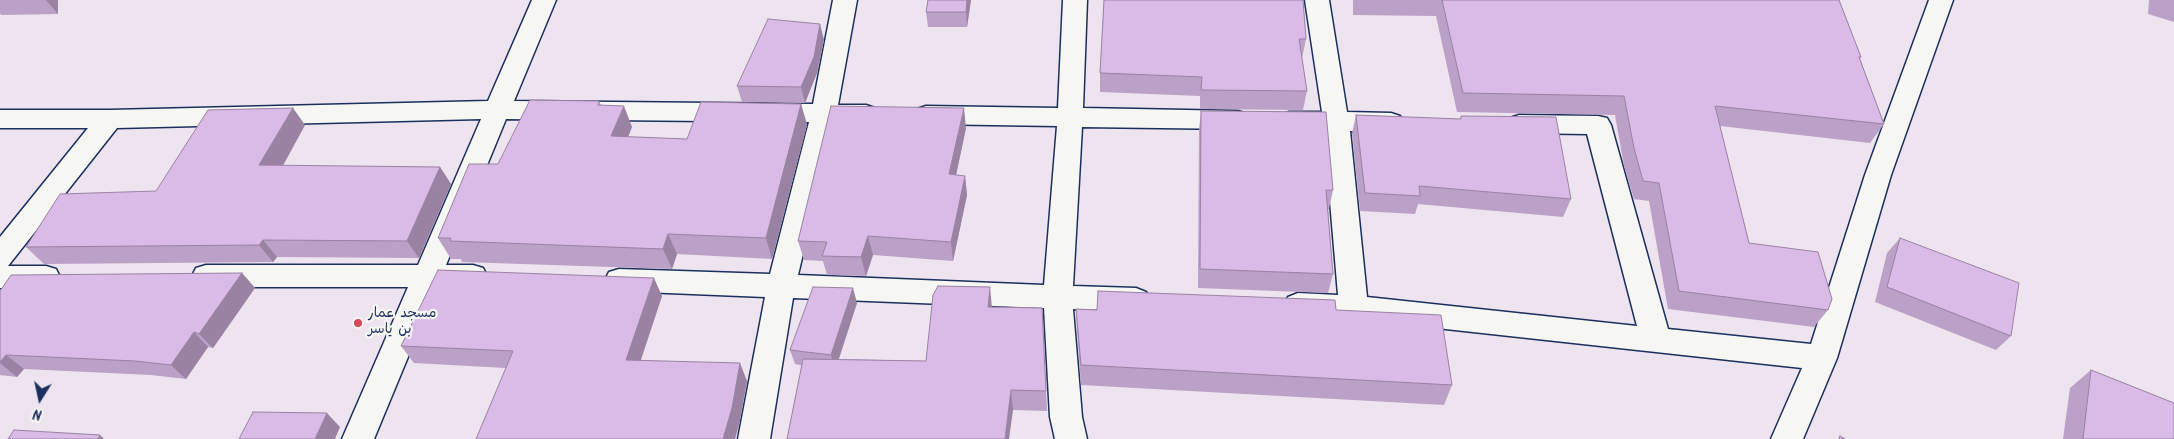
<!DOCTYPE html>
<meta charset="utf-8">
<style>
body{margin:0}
#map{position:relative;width:2174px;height:439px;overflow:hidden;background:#eee4ef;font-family:Kalam,sans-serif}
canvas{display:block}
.north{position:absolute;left:15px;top:374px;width:50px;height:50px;-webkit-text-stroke:4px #f6f6f2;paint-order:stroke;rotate:190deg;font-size:14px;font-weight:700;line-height:20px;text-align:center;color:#1b2f5e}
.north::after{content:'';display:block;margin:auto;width:18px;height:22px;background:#1b2f5e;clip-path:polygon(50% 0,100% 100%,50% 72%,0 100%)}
</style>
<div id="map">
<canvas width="2174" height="439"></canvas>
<div class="north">N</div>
</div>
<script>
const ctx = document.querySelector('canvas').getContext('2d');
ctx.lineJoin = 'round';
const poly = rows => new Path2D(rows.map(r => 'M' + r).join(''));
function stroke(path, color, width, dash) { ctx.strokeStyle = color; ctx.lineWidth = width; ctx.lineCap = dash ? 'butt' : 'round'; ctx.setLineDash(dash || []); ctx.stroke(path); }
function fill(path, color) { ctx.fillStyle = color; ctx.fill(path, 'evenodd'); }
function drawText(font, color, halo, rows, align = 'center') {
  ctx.font = font + ' Kalam,"Playpen Sans Arabic",sans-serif'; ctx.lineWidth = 4.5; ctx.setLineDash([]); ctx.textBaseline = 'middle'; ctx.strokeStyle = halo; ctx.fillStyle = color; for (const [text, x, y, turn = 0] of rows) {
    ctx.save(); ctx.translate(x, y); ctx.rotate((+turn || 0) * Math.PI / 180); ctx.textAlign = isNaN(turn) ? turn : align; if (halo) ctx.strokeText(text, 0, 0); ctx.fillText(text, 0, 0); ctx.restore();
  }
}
const minor = poly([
 [532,0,556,0,514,101,813,104,833,0,857,0,838,105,866,105,875,108,879,114,875,120,866,123,834,123,798,275,1044,285,1057,126,926,124,917,121,913,115,917,109,926,106,1058,108,1063,0,1087,0,1083,108,1238,111,1247,114,1251,120,1247,126,1238,129,1082,127,1073,286,1136,288,1146,292,1151,300,1146,308,1136,312,1073,309,1082,417,1087,439,1055,439,1050,417,1044,308,793,298,770,439,738,439,765,297,619,291,609,288,605,280,609,272,619,269,770,274,809,122,506,119,446,265,473,265,483,268,487,276,483,284,473,287,437,287,374,439,342,439,408,287,206,287,196,284,192,276,196,268,206,265,418,265,481,119,117,128,8,266,46,266,56,269,60,277,56,285,46,288,0,288,0,237,88,128,0,128,0,110,110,110,488,101,532,0],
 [1305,0,1329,0,1347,112,1391,113,1400,116,1404,122,1400,128,1391,131,1350,131,1367,297,1637,326,1587,134,1519,133,1510,130,1506,124,1510,118,1519,115,1598,116,1607,118,1611,125,1668,329,1811,344,1865,175,1929,0,1953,0,1891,175,1837,358,1803,439,1771,439,1802,368,1354,319,1298,317,1288,313,1283,305,1288,297,1298,293,1338,295,1324,130,1289,130,1280,127,1276,121,1280,115,1289,112,1322,112,1305,0]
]);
const wall = poly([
 [0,0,58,0,58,14,2,15,0,14],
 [971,0,967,27,928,27,926,12],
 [1104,0,1306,39,1302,58,1307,91,1303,110,1200,109,1200,96,1100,92,1100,73],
 [1353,0,1839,0,1861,57,1860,59,1884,124,1870,143,1720,126,1749,243,1828,310,1814,327,1668,309,1649,201,1634,199,1624,166,1615,115,1457,112,1436,16,1353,15],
 [2149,0,2174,0,2174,22,2148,14],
 [824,40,817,73,805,103,742,102,737,86],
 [599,101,601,105,632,127,628,137,687,139,801,104,807,125,772,259,677,254,672,269,462,262,461,259,451,259,438,238,498,164],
 [1201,111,1333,190,1329,209,1328,209,1333,274,1328,293,1198,288,1199,130],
 [1356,115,1460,119,1461,116,1571,199,1563,217,1418,204,1415,214,1360,211,1352,133],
 [305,125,283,166,440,167,451,184,419,258,277,257,273,262,44,264,26,247,156,191],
 [966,128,956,175,965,176,967,195,953,261,873,255,866,276,827,275,823,261,804,260,798,241],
 [1900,238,2011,336,1996,350,1875,302,1887,253],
 [242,273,255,288,213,348,208,347,186,379,151,375,24,369,17,377,0,375,0,291],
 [662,296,641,360,747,381,739,425,506,368,414,363,401,346],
 [857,303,839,359,926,361,992,307,1042,308,1047,411,1013,410,795,364,790,350],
 [1076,309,1336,310,1452,385,1444,405,1081,385,1077,330],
 [2091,370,2174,439,2063,439,2070,388]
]);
const shadedWall = poly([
 [46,0,58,0,58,14],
 [967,0,971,0,967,27,966,12],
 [820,24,824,40,817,73,805,103,801,87],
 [801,104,807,125,772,259,766,238],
 [624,106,632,127,620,157,611,136],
 [293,108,305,125,273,183,259,165],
 [964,108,966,128,952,194,949,174],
 [440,167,451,184,419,258,407,241],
 [965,176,967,195,953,261,951,242],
 [668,234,677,254,672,269,663,249],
 [868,236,873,255,866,276,861,257],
 [263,240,277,257,273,262,259,245],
 [242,273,255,288,213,348,199,334],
 [654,278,662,296,635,377,626,360],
 [990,287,992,308,988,307],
 [853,288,857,303,835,370,831,355],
 [194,332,208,347,186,379,171,365],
 [6,355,24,369,17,377,0,363,0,362],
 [740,363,747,381,739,425,735,439,723,439],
 [1011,390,1013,410,1009,439,1005,439],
 [327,413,340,427,335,439,315,439],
 [100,435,104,439,98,439]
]);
const building = poly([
 [928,0,967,0,966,12,926,12,928,0],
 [1104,0,1303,0,1306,39,1299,39,1307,91,1201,90,1202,77,1100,73,1104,0],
 [1442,0,1839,0,1861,57,1859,57,1884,124,1715,106,1749,243,1818,252,1832,299,1828,310,1679,291,1659,183,1643,181,1634,148,1624,96,1463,93,1442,0],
 [768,19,820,24,814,57,801,87,737,86,768,19],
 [530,100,599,101,598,105,624,106,611,136,687,139,701,102,801,104,766,238,668,234,663,249,450,241,451,238,438,238,469,164,498,164,530,100],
 [831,106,964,108,949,174,965,176,951,242,868,236,861,257,822,256,827,242,798,241,831,106],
 [293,108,259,165,440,167,407,241,263,240,259,245,26,247,60,194,156,191,208,110,293,108],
 [1201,111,1326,112,1333,190,1326,190,1333,274,1200,269,1201,111],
 [1356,115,1461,119,1461,116,1556,117,1571,199,1419,186,1420,196,1365,193,1356,115],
 [1900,238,2019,283,2011,336,1887,287,1900,238],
 [438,270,654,278,626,360,740,363,732,408,723,439,476,439,513,351,401,346,438,270],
 [242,273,199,334,194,332,171,365,135,361,6,355,0,362,0,291,11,275,242,273],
 [938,286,990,287,988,307,1042,308,1046,391,1011,390,1005,439,787,439,803,359,926,361,933,295,938,286],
 [813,287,853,288,831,355,790,350,813,287],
 [1098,291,1335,300,1336,310,1441,315,1452,385,1081,365,1076,309,1097,310,1098,291],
 [2091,370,2174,403,2174,439,2083,439,2091,370],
 [253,412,327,413,315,439,239,439,253,412],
 [14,430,100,435,98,439,8,439,14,430],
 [1840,436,1845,439,1839,439,1840,436]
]);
const markers = [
 [358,323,5,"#d1495b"]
];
const poiNames = [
 ["مسجد عمار",368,315],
 ["بن ياسر",368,331]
];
stroke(minor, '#1b2f5e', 3);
fill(minor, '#f6f6f2');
fill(wall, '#bba0c7');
fill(shadedWall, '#9982a2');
fill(building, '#dabae7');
stroke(building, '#9982a2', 1);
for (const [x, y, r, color] of markers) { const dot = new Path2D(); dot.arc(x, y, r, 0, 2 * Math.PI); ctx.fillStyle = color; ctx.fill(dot); stroke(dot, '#f6f6f2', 2); }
drawText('14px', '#1b2f5e', '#f6f6f2', poiNames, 'left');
</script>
